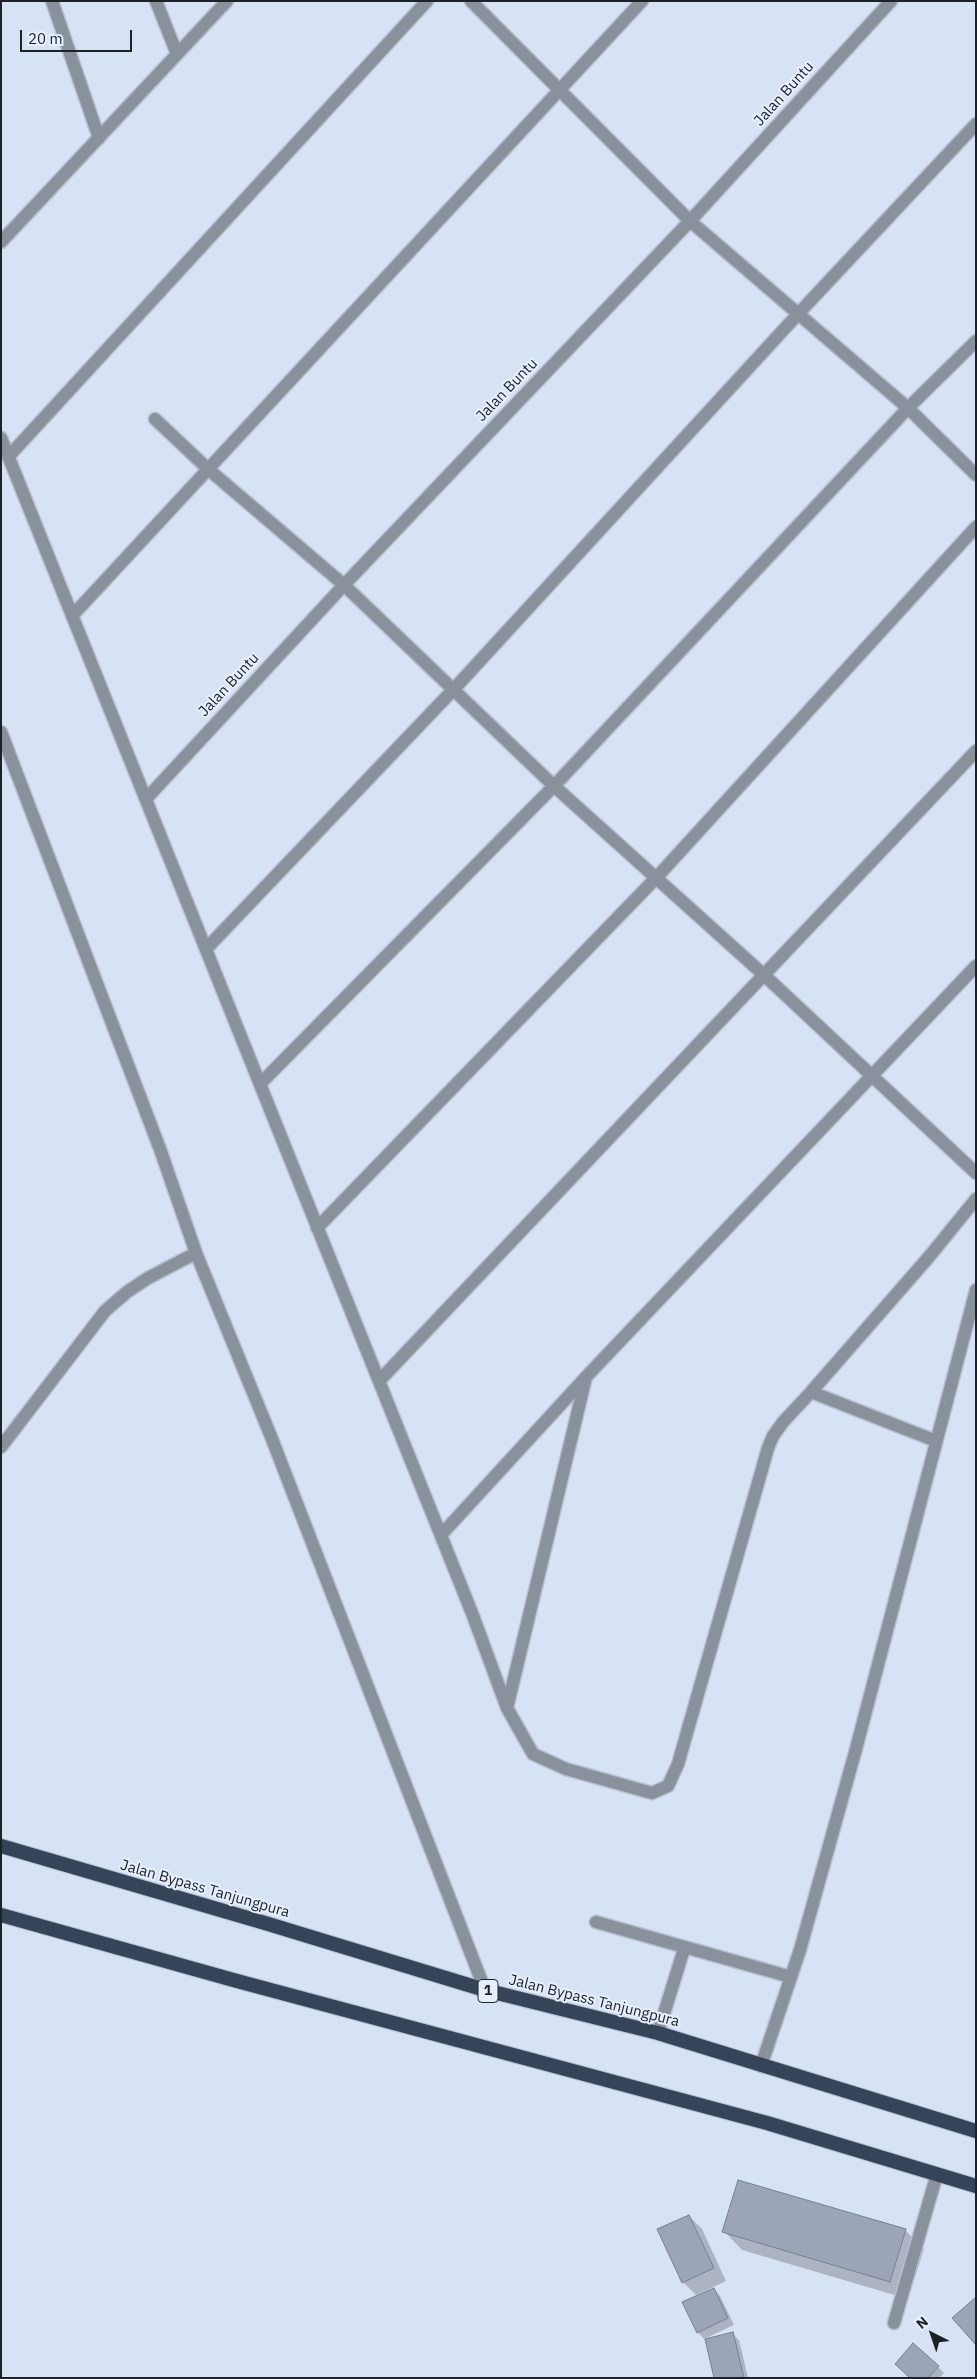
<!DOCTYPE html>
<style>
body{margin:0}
#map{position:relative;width:977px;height:2379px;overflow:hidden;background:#d7e2f5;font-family:"IBM Plex Sans",sans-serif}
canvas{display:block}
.frame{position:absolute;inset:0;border:2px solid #1d2228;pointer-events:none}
.north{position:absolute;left:907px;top:2309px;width:50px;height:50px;-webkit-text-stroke:4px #e6effe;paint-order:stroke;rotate:319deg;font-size:14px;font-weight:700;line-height:20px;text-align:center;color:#1d2228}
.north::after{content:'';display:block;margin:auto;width:18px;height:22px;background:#1d2228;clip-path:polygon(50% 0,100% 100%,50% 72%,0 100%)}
.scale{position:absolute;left:20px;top:30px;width:112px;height:22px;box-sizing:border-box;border:2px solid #1d2228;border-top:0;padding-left:6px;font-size:15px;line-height:18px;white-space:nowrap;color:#1d2228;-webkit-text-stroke:4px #e6effe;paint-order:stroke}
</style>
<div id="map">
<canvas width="977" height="2379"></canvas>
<div class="frame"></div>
<div class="north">N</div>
<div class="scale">20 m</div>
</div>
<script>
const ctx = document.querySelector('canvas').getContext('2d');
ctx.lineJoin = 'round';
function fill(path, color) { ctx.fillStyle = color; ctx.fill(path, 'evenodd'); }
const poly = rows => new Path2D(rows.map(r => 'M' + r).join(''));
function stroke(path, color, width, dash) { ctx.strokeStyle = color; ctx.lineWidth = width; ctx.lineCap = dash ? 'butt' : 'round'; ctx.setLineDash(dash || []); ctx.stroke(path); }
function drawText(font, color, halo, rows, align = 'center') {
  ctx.font = font + ' "IBM Plex Sans",sans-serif'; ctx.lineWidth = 4; ctx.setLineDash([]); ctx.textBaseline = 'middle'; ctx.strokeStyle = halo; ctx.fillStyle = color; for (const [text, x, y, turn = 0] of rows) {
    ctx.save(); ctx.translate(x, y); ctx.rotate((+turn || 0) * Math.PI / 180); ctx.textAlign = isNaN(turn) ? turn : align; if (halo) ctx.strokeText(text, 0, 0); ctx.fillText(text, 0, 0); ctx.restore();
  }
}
const shadow = poly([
 [689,2216,702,2229,726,2281,696,2295,683,2282],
 [905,2230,924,2249,908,2299,742,2250,724,2231],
 [714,2289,720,2296,734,2325,704,2339,698,2332],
 [733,2334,739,2340,748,2378,716,2378],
 [938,2367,944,2373,939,2378,911,2378]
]);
const building = poly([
 [738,2180,906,2229,890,2282,722,2232,738,2180],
 [689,2215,714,2268,682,2283,657,2229,689,2215],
 [714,2288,728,2318,697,2333,682,2302,714,2288],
 [976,2297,976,2345,952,2318,976,2297],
 [733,2332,744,2378,714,2378,705,2339,733,2332],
 [913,2343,939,2366,928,2378,910,2378,895,2364,913,2343]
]);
const service = poly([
 [894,2323,937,2174]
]);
const minor = poly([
 [52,1,99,138],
 [156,1,177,54],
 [471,1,690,221,908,408,976,475],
 [1,242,227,1],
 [155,419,208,469,344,585,554,786,764,975,976,1173],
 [1,438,472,1613,507,1708],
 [9,456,427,1],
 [72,616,642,1],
 [1,732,160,1149,196,1253,272,1439,485,1990],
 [146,799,344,585,690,221,891,1],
 [206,949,454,689,798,314,976,124],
 [260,1084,554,786,908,408,976,341],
 [317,1228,657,877,976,527],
 [586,1377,507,1708,533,1754,566,1769,652,1793,668,1786,678,1764,768,1448,773,1436,783,1422,811,1392,936,1441],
 [379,1381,976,751],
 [811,1392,928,1258,976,1199],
 [1,1447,105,1311,127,1292,148,1278,196,1253],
 [441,1535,586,1377,976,966],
 [596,1922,791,1977],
 [658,2033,684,1949],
 [761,2066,800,1950,856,1749,976,1290]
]);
const trunk = poly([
 [1,1846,265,1923,485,1990,658,2033,976,2131],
 [1,1915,237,1981,767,2123,976,2186]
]);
const shields = [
 [488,1991,20]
];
const shieldNames = [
 ["1",488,1991]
];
const streetNames = [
 ["Jalan Buntu",784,94,-48],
 ["Jalan Buntu",507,390,-46],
 ["Jalan Buntu",229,685,-47],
 ["Jalan Bypass Tanjungpura",205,1889,16],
 ["Jalan Bypass Tanjungpura",594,2001,14]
];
fill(shadow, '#0003');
fill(building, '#9ba5b7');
stroke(building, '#768091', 1);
stroke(service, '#b6bfd0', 15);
stroke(minor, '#b6bfd0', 15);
stroke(trunk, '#b6bfd0', 16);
stroke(service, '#89919d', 12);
stroke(minor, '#89919d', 12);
stroke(trunk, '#36445a', 14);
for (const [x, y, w] of shields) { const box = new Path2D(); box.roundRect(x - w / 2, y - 11.5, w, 23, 4); ctx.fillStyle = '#e6effe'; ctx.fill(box); stroke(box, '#1d2228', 1); }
drawText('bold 14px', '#1d2228', null, shieldNames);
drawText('15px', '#1d2228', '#e6effe', streetNames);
</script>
